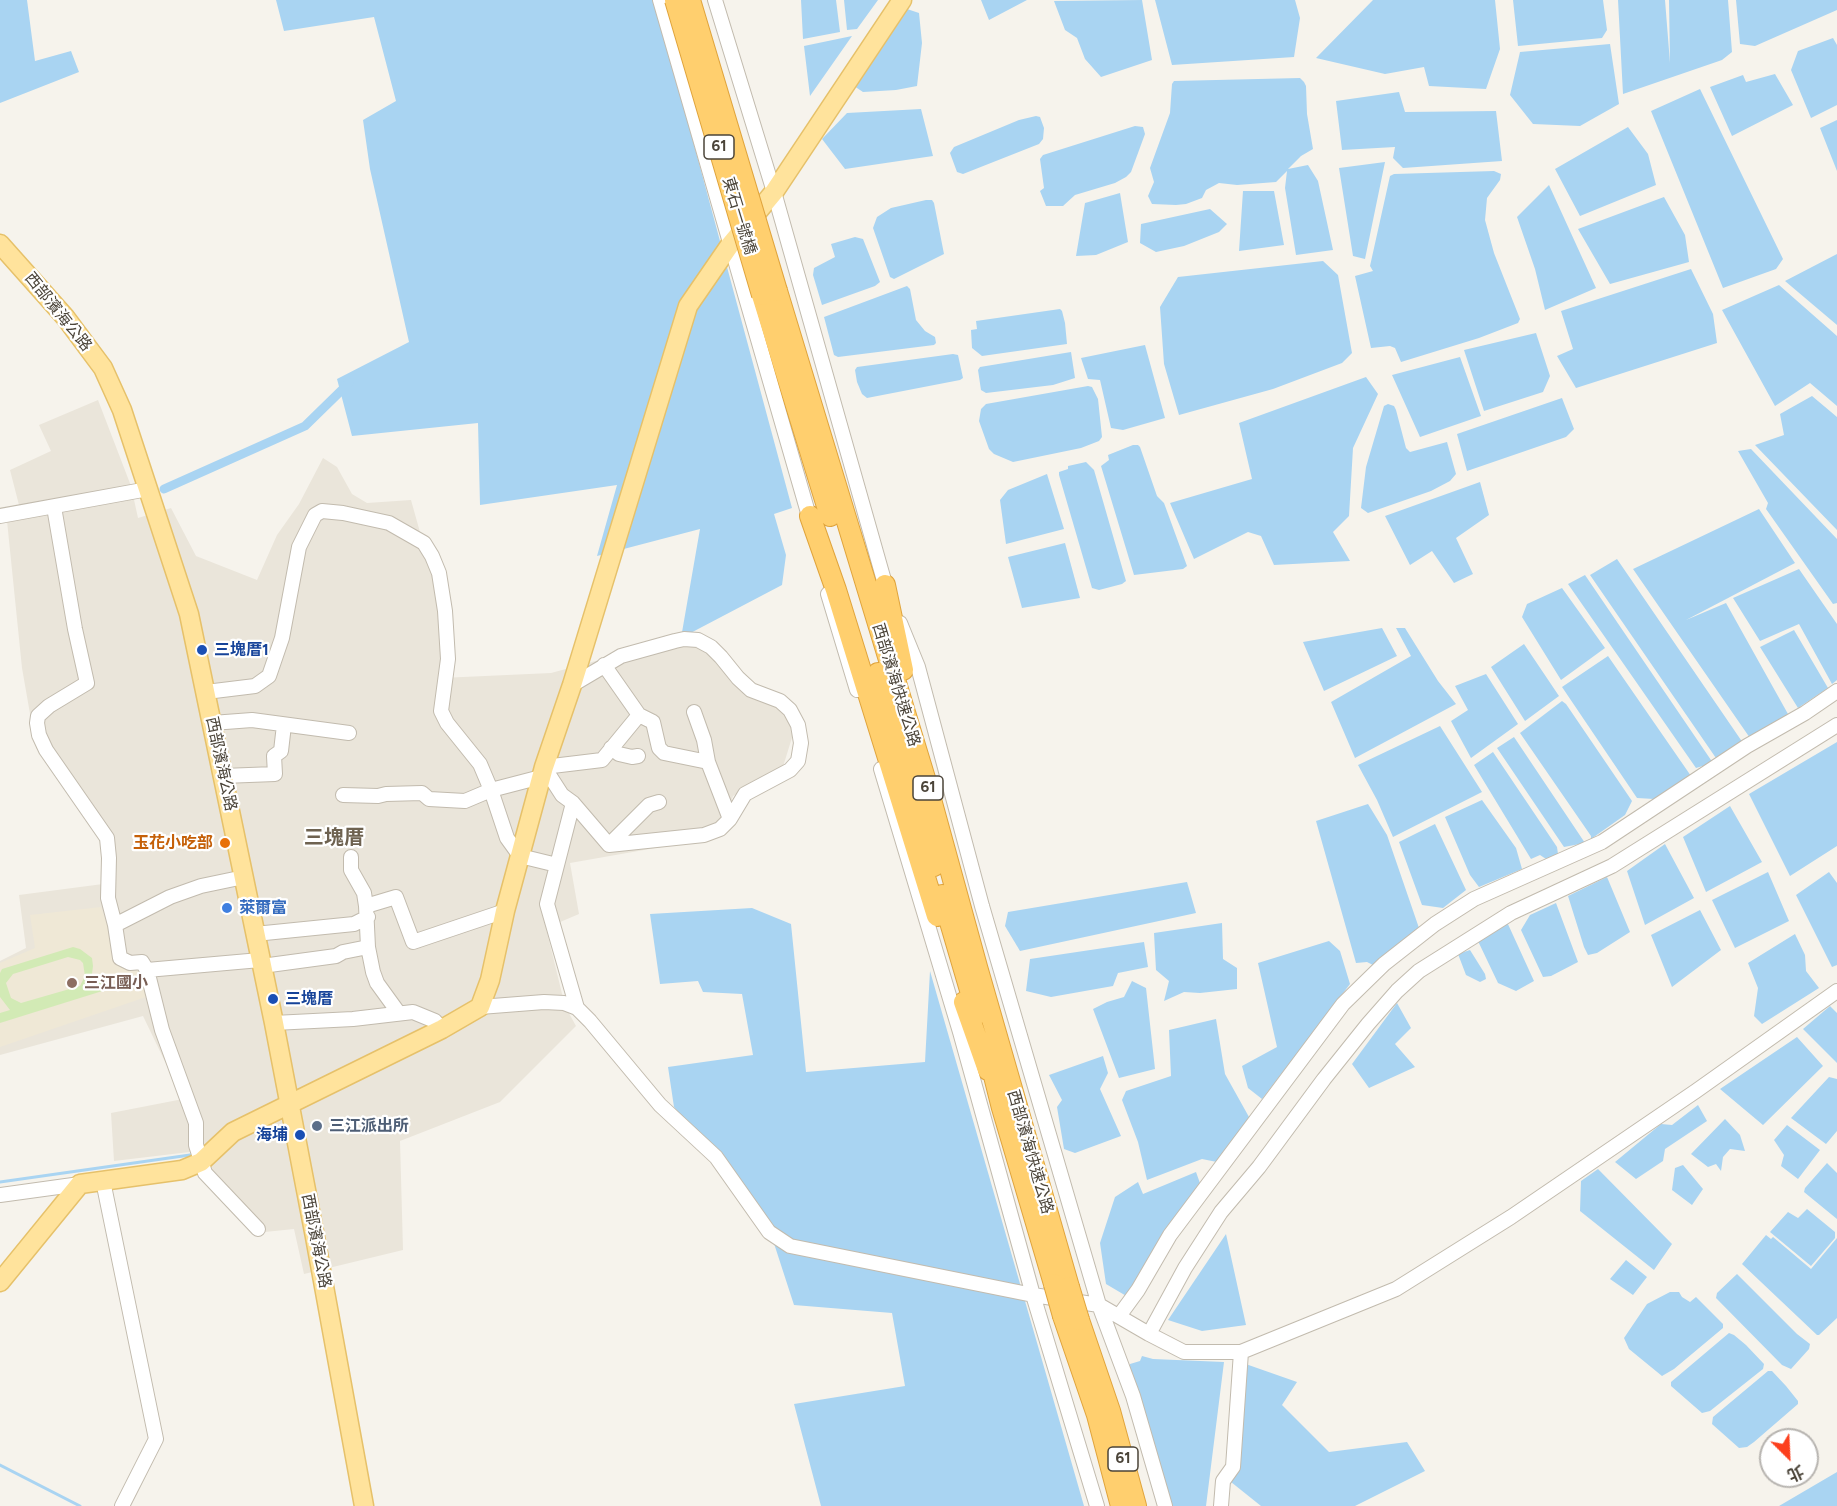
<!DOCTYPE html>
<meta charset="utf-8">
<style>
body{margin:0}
#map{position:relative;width:1837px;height:1506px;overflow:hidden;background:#f6f3ec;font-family:Figtree,"Noto Sans TC",sans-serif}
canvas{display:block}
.north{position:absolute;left:1759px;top:1428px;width:60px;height:60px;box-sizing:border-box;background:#fff;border:2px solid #b7b4b0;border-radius:50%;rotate:156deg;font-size:16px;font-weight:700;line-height:24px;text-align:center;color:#4b4439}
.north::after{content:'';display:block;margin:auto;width:21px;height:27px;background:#fc3f1d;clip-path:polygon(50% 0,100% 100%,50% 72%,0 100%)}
</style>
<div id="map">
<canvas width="1837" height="1506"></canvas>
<div class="north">北</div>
</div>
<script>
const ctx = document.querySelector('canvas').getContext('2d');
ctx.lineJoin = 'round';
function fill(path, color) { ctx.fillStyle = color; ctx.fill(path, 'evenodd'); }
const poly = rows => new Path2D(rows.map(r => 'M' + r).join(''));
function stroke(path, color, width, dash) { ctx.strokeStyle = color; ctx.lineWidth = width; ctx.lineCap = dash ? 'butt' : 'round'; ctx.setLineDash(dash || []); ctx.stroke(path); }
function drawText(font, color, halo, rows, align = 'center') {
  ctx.font = font + ' Figtree,"Noto Sans TC",sans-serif'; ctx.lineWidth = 4.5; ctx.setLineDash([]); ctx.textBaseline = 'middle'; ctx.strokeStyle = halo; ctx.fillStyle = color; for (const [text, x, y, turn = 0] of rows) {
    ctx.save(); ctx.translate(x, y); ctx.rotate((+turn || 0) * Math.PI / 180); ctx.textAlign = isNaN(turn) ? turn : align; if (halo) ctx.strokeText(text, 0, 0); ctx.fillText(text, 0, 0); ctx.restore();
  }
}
const residential = poly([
 [98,400,131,486,138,518,171,508,196,556,257,580,277,535,299,504,323,458,337,467,352,494,367,503,411,500,442,611,441,678,551,673,681,638,716,656,739,682,780,699,794,731,782,770,733,796,718,837,570,863,579,914,546,928,565,1006,576,1026,500,1102,400,1141,403,1250,304,1274,294,1229,255,1233,198,1151,114,1161,111,1113,183,1099,143,1016,0,1055,0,961,26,948,19,895,103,884,102,831,36,748,22,668,6,511,20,509,10,470,51,451,39,425]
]);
const education = poly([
 [101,907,120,963,140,968,146,997,0,1047,0,963,35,948,30,915]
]);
const green = poly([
 [73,947,80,949,92,958,93,966,91,982,107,977,112,988,0,1023,0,1013,10,1010,0,997,0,973,2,969],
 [68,957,80,960,83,963,85,976,80,986,21,1003,11,998,6,983,13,974]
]);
const water = poly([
 [0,0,27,0,35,61,71,51,79,72,0,103],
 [276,0,655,0,792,508,774,514,786,555,782,585,681,638,700,529,597,556,617,485,480,505,478,423,352,436,337,379,409,342,370,169,363,120,396,101,374,17,284,31],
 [801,0,836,0,840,32,803,39],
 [844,0,878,0,857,29,847,30],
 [981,0,1027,0,989,20],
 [1142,0,1152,60,1101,77,1085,59,1077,38,1065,30,1054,1],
 [1155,0,1295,0,1300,18,1294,57,1172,65],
 [1373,0,1495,0,1500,49,1486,89,1429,86,1424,67,1385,74,1316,58],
 [1513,0,1603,0,1607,30,1602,38,1518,46],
 [1618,0,1665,0,1670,63,1669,0,1728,0,1732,52,1722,60,1623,94],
 [1736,0,1837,0,1837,10,1755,46,1740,44],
 [907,9,919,13,922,43,917,86,896,90,863,92,854,86],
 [852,36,810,96,804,46],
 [1833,38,1837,45,1837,105,1811,118,1791,70,1798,51],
 [1610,44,1619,104,1580,126,1533,124,1510,95,1520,52],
 [1775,74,1793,105,1732,136,1710,87,1743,75,1746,82],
 [1300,78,1304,82,1306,86,1307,114,1313,149,1301,156,1288,169,1308,165,1318,181,1333,250,1296,255,1285,188,1287,171,1276,182,1237,185,1219,183,1206,190,1202,198,1186,204,1176,205,1152,204,1148,196,1154,182,1150,168,1170,113,1172,84,1174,81],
 [1700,89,1783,259,1776,269,1723,288,1651,111],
 [1399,92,1405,112,1496,111,1502,161,1403,168,1393,158,1395,147,1342,150,1336,101],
 [921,109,933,156,845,169,822,139,847,113],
 [1036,116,1040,117,1044,128,1043,139,1039,144,963,174,957,172,950,153,954,147,1019,120],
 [1837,120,1837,171,1820,128],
 [1135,126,1143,127,1145,134,1131,172,1126,177,1115,183,1075,195,1063,206,1046,206,1040,191,1044,188,1040,159,1043,155],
 [1628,127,1648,154,1656,185,1580,216,1555,169],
 [1385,162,1365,259,1353,256,1339,168],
 [1494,171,1501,174,1500,180,1487,198,1485,220,1494,253,1520,319,1518,323,1479,338,1401,362,1395,348,1390,346,1371,348,1355,276,1373,271,1370,266,1390,176,1394,174],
 [1549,185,1596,288,1545,310,1535,269,1517,217],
 [1243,191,1274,191,1284,245,1239,251],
 [1120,193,1128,242,1096,255,1076,256,1085,203],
 [1664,197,1685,235,1689,262,1610,284,1578,229],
 [926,200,932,200,934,203,944,254,894,279,890,277,888,271,873,228,877,217,891,208],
 [1210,209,1227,224,1219,232,1184,246,1156,252,1140,243,1141,224],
 [855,237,863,239,880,282,875,286,822,305,813,275,814,268,835,257,831,244],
 [1837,254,1837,325,1785,281],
 [1323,261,1338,275,1352,353,1342,363,1273,389,1179,415,1164,364,1160,307,1178,277],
 [1691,269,1713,314,1717,343,1576,388,1557,356,1573,349,1561,311],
 [1779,285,1837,336,1837,406,1810,383,1775,406,1722,310],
 [907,286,910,289,916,320,925,331,935,337,936,343,934,345,838,357,834,355,824,317],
 [1060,309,1062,311,1065,323,1067,344,982,356,972,348,971,330,977,329,976,321],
 [1536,333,1550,376,1543,392,1484,411,1464,350],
 [1145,345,1165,418,1123,430,1111,428,1100,380,1088,379,1081,358],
 [1071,352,1075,378,1053,385,986,393,981,390,978,370,980,367],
 [953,354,958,355,963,378,960,380,867,398,862,394,857,382,855,370,857,367],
 [1460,357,1481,416,1420,437,1392,375],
 [1366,377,1378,394,1353,448,1349,516,1333,532,1350,561,1274,565,1261,536,1248,532,1194,559,1170,503,1252,479,1239,423],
 [1088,386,1092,387,1098,399,1102,437,1099,441,1081,448,1013,462,994,454,989,449,979,421,981,409,986,404],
 [1812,396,1837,417,1837,530,1755,445,1784,435,1780,414],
 [1562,398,1574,429,1566,437,1467,471,1457,434],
 [1388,404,1394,406,1396,410,1406,448,1410,452,1447,442,1456,474,1450,481,1431,491,1368,513,1361,508,1366,467,1384,406],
 [1133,445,1138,445,1140,447,1157,496,1164,503,1187,566,1183,569,1134,575,1101,466,1109,460,1108,455],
 [1751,449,1837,539,1837,603,1833,604,1766,509,1768,503,1738,451],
 [1086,462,1094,470,1126,581,1122,584,1099,590,1092,588,1059,475,1059,472,1068,469,1068,466],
 [1047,474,1064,529,1006,544,1000,500,1008,490],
 [1480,482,1489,515,1456,538,1473,574,1454,583,1432,551,1410,565,1385,516],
 [1759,509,1795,563,1686,620,1726,603,1788,714,1750,738,1633,569],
 [1065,543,1080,598,1022,608,1008,557],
 [1617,559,1743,743,1718,761,1590,575],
 [1799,569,1837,624,1837,680,1832,684,1799,624,1760,641,1733,598],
 [1585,575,1713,763,1696,768,1568,584],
 [1562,588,1605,648,1561,680,1522,617,1527,604],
 [1382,628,1397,656,1324,691,1303,642],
 [1396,628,1405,628,1438,681,1456,704,1355,758,1331,702,1411,656],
 [1794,630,1828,688,1798,708,1760,647],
 [1524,644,1559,696,1525,721,1491,667],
 [1608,656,1691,776,1654,799,1637,798,1562,687],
 [1486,674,1518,724,1471,758,1451,721,1468,710,1455,686],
 [1562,701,1566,704,1632,801,1625,815,1591,839,1591,836,1520,733],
 [1440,726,1482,792,1393,837,1377,800,1358,765],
 [1514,737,1585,843,1564,847,1497,748],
 [1837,742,1837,846,1790,876,1749,794],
 [1493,752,1557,847,1558,854,1546,859,1540,855,1531,859,1474,765],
 [1482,800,1516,848,1522,869,1479,887,1470,875,1445,817],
 [1368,804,1387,835,1419,928,1373,965,1367,962,1356,963,1316,821],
 [1730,806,1762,862,1706,892,1683,837],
 [1435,824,1466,890,1443,908,1422,905,1399,842],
 [1665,844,1694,898,1645,925,1627,871],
 [1768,872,1789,921,1735,948,1712,900],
 [1829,872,1837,883,1837,965,1832,967,1796,895],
 [1607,877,1630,932,1597,953,1588,955,1584,947,1568,896],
 [1187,882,1196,913,1020,951,1005,926,1008,912],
 [1556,903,1578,962,1551,976,1543,977,1521,930,1530,915],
 [752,908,791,924,806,1072,925,1062,930,971,1084,1506,821,1506,794,1404,905,1386,892,1313,794,1305,768,1225,674,1107,668,1067,753,1055,742,994,703,992,698,981,660,984,650,914],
 [1700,910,1721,950,1672,987,1651,935],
 [1507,922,1534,981,1516,991,1498,983,1477,939],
 [1222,923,1223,959,1237,968,1237,989,1200,993,1184,992,1164,1001,1169,981,1156,970,1154,933],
 [1795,934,1805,955,1806,971,1819,988,1762,1024,1754,1016,1758,988,1748,963],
 [1329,941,1340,951,1350,984,1262,1099,1248,1088,1242,1066,1277,1047,1258,963],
 [1144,942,1148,967,1118,973,1113,986,1051,997,1026,991,1030,959],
 [1470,950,1485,974,1486,979,1480,982,1466,975,1458,954],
 [1132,981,1146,988,1155,1069,1119,1078,1093,1009,1107,1002,1124,997],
 [1397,1003,1411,1028,1395,1044,1415,1067,1369,1088,1352,1064],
 [1830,1006,1837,1013,1837,1063,1803,1029],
 [1216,1019,1225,1074,1249,1117,1217,1162,1202,1159,1147,1180,1138,1142,1122,1100,1126,1091,1171,1076,1169,1030],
 [1797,1037,1823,1066,1763,1125,1720,1089],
 [1103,1056,1108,1073,1100,1089,1121,1136,1075,1153,1064,1149,1057,1107,1062,1100,1049,1075],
 [1829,1077,1837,1079,1837,1131,1826,1144,1791,1118],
 [1698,1105,1707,1121,1665,1149,1663,1161,1636,1179,1615,1162,1661,1124,1672,1125],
 [1725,1119,1740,1135,1745,1151,1730,1149,1723,1157,1721,1171,1716,1164,1708,1167,1691,1154],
 [1787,1125,1820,1150,1798,1179,1781,1166,1784,1155,1774,1140],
 [1827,1163,1837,1173,1837,1219,1804,1192,1805,1188],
 [1683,1165,1703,1189,1692,1205,1672,1190,1675,1168],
 [1598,1169,1672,1244,1654,1270,1580,1211,1581,1181],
 [1196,1172,1201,1186,1128,1297,1106,1284,1100,1243,1115,1197,1138,1182,1143,1194],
 [1807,1209,1835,1232,1835,1238,1811,1266,1770,1232,1788,1212,1798,1218],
 [1226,1234,1246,1325,1202,1331,1168,1320],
 [1766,1235,1771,1239,1773,1237,1811,1269,1837,1238,1837,1318,1819,1335,1817,1335,1742,1264],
 [1626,1260,1647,1277,1633,1295,1610,1279],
 [1737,1274,1797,1334,1810,1344,1809,1349,1791,1369,1782,1365,1716,1298,1717,1293],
 [1670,1292,1679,1292,1682,1297,1690,1302,1696,1297,1723,1324,1723,1328,1674,1369,1662,1376,1629,1349,1624,1338,1647,1304],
 [1729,1333,1734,1335,1746,1345,1764,1364,1763,1369,1710,1411,1702,1413,1671,1386,1671,1382],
 [1142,1356,1153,1359,1224,1362,1206,1506,1164,1506,1125,1374,1130,1364,1140,1361],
 [1240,1362,1297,1382,1282,1405,1329,1452,1407,1442,1425,1471,1355,1506,1261,1506,1231,1482,1226,1470],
 [1768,1371,1772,1371,1786,1386,1798,1401,1798,1404,1754,1442,1747,1447,1739,1448,1712,1424,1713,1417],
 [1837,1472,1837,1506,1779,1506]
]);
const stream = poly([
 [0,1182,190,1155],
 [0,1465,80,1506]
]);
const canal = poly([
 [164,489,305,426,349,383]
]);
const minor = poly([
 [660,0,811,523],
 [715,0,774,192,887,591],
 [54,507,75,629,87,683,49,706,38,716,37,723,39,735,46,750,107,838,109,858,108,898,115,925,120,958,130,963,142,962,147,970,162,1030,196,1123,196,1145,205,1173,258,1229],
 [0,516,148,489],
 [828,594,857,690],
 [900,623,918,667,982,906,1099,1305,1133,1396,1165,1506],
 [604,665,639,715,653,722,659,748,664,753,708,762,730,819],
 [572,685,621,656,675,641,684,639,698,640,711,647,721,657,738,678,751,690,780,701,790,710,798,725,801,743,798,761,790,770,745,794,730,819,720,829,704,835,609,845,573,803,562,795,544,767,602,760,639,715],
 [206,692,255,686,269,676,282,638,299,547,315,515,322,511,343,513,389,523,424,543,432,556,439,573,445,611,448,659,441,711,447,723,480,764,491,790,507,838,520,856,557,865],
 [694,712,704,740,708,762],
 [212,723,252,720,349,733],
 [611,748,619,754,632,757,638,756],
 [881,769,960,1032,1033,1295,1097,1506],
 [223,776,275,774,274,756,281,751,284,725],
 [343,795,378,796,386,794,422,793,429,799,465,801,491,790,541,777],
 [573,803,547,904,577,1008],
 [609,845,649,805,659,802],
 [351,857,351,870,364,893,366,906,368,947,373,972,377,983,398,1012],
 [366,906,396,897,413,942,505,911],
 [115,925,170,897,201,886,244,877],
 [255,934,354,924,368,917],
 [262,966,336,956,343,952,368,947],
 [147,970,260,960],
 [480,1007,544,1002,564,1003,577,1008,590,1021,660,1105,716,1157,769,1232,790,1246,1033,1295,1099,1305,1149,1334,1184,1352,1241,1352],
 [274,1023,353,1019,413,1012,435,1021,442,1029],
 [103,1181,156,1439,122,1506],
 [0,1195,80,1184],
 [1119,1316,1138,1290,1170,1235,1200,1195,1343,1004,1384,964,1435,924,1474,899,1602,842,1747,746,1805,713,1837,691],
 [1149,1334,1185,1268,1221,1212,1259,1167,1324,1079,1368,1024,1397,991,1419,971,1511,913,1612,866,1837,725],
 [1221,1506,1223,1481,1233,1467,1241,1352,1396,1289,1511,1217,1696,1091,1837,991]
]);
const major = poly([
 [0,244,65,317,103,368,122,410,189,614,274,1023,315,1237,364,1506],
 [0,1282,80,1184,182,1170,201,1162,233,1132,442,1029,480,1007,490,980,505,911,544,767,572,685,688,306,730,245,774,192,902,0]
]);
const highway = poly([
 [777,291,927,785,977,967,1069,1287],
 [762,295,830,516],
 [810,516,836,590,937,916],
 [885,585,903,670],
 [878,673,914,789,934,866],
 [942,895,977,1014],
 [964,1002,988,1070],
 [989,1056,1002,1108,1054,1284],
 [1063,1316,1097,1415,1121,1506],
 [1079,1320,1110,1411,1136,1506]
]);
const highwayBridge = poly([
 [675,0,762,295],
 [690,0,777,291],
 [1054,1284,1063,1316],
 [1069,1287,1079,1320]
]);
const markers = [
 [202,650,6,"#1a4fb4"],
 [225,843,6,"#e8710a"],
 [227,908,6,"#3f7fe0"],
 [72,983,6,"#8d6e63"],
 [273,999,6,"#1a4fb4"],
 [317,1126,6,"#5c6f8a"],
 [300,1135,6,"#1a4fb4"]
];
const shields = [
 [719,147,30],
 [928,788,30],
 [1123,1459,30]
];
const shieldNames = [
 ["61",719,147],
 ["61",928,788],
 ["61",1123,1459]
];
const streetNames = [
 ["東石一號橋",739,216,73],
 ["西部濱海公路",58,312,51],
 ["西部濱海快速公路",896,685,73],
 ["西部濱海公路",221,764,78],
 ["西部濱海快速公路",1030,1152,74],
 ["西部濱海公路",316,1241,79]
];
const transitNames = [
 ["三塊厝1",214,650],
 ["三塊厝",285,999],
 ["海埔",288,1135,"right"]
];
const foodNames = [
 ["玉花小吃部",213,843]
];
const shopNames = [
 ["萊爾富",239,908]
];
const educationNames = [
 ["三江國小",84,983]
];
const serviceNames = [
 ["三江派出所",329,1126]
];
const quarterNames = [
 ["三塊厝",334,838]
];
fill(residential, '#eae5da');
fill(education, '#efe8d6');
fill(green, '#d2eab5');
fill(water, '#a9d4f2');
stroke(stream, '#a9d4f2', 3);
stroke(canal, '#a9d4f2', 9);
stroke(minor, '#c2bbae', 16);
stroke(major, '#e6c16a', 21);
stroke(highway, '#e0a43c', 22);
stroke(minor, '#fff', 14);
stroke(major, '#ffe39c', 18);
stroke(highway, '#ffcf6e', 20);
stroke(highwayBridge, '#e0a43c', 22, []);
stroke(highwayBridge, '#ffcf6e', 20);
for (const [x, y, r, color] of markers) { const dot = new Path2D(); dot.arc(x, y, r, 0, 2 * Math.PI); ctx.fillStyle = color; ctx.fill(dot); stroke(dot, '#fff', 2); }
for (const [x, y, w] of shields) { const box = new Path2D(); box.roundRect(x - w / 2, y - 12, w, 24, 4.5); ctx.fillStyle = '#fff'; ctx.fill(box); stroke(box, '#4b4439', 1.5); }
drawText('bold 15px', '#4b4439', null, shieldNames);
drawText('16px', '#4b4439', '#fff', streetNames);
drawText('bold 16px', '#164399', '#fff', transitNames, 'left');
drawText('bold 16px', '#c56008', '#fff', foodNames, 'right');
drawText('bold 16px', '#366cbe', '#fff', shopNames, 'left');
drawText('bold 16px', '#785e54', '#fff', educationNames, 'left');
drawText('bold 16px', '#4e5e75', '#fff', serviceNames, 'left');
drawText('bold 20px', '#6e6250', '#fff', quarterNames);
</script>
